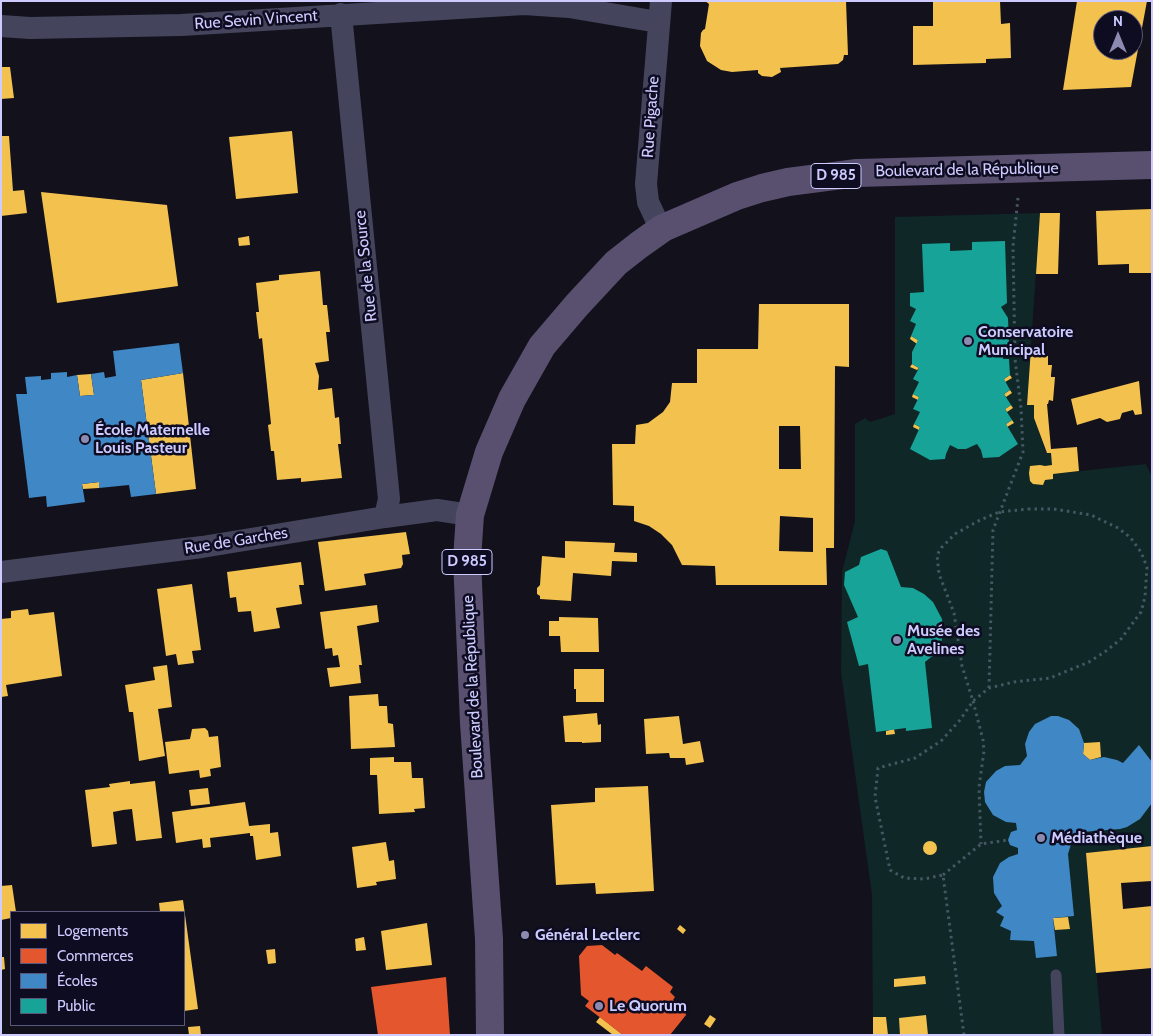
<!DOCTYPE html>
<meta charset="utf-8">
<style>
body{margin:0}
#map{position:relative;width:1153px;height:1036px;overflow:hidden;background:#12111c;font-family:Cabin,sans-serif}
canvas{display:block}
.frame{position:absolute;inset:0;border:2px solid #cdcbff;pointer-events:none}
.legend{position:absolute;left:10px;top:911px;width:175px;height:115px;box-sizing:border-box;background:#0e0c21;border:1px solid #5a587a;margin:0;padding:6px 9px;list-style:none;font-size:15px;color:#cdcbff}
.legend li{display:flex;align-items:center;gap:10px;height:25px}
.legend b{width:25px;border:1px solid #5a587a}
.north{position:absolute;left:1093px;top:10px;width:50px;height:50px;box-sizing:border-box;background:#0e0c21;border:1px solid #5a587a;border-radius:50%;rotate:0deg;font-size:14px;font-weight:700;line-height:20px;text-align:center;color:#cdcbff}
.north::after{content:'';display:block;margin:auto;width:18px;height:22px;background:#8c8ab0;clip-path:polygon(50% 0,100% 100%,50% 72%,0 100%)}
</style>
<div id="map">
<canvas width="1153" height="1036"></canvas>
<div class="frame"></div>
<ul class="legend">
<li><b style="height:14px;background:#f2c14e"></b>Logements</li>
<li><b style="height:14px;background:#e4572e"></b>Commerces</li>
<li><b style="height:14px;background:#3f88c5"></b>Écoles</li>
<li><b style="height:14px;background:#17a398"></b>Public</li>
</ul>
<div class="north">N</div>
</div>
<script>
const ctx = document.querySelector('canvas').getContext('2d');
ctx.lineJoin = 'round';
function fill(path, color) { ctx.fillStyle = color; ctx.fill(path, 'evenodd'); }
const poly = rows => new Path2D(rows.map(r => 'M' + r).join(''));
function stroke(path, color, width, dash) { ctx.strokeStyle = color; ctx.lineWidth = width; ctx.lineCap = dash ? 'butt' : 'round'; ctx.setLineDash(dash || []); ctx.stroke(path); }
function drawText(font, color, halo, rows, align = 'center') {
  ctx.font = font + ' Cabin,sans-serif'; ctx.lineWidth = 5; ctx.setLineDash([]); ctx.textBaseline = 'middle'; ctx.strokeStyle = halo; ctx.fillStyle = color; for (const [text, x, y, turn = 0] of rows) {
    ctx.save(); ctx.translate(x, y); ctx.rotate((+turn || 0) * Math.PI / 180); ctx.textAlign = isNaN(turn) ? turn : align; if (halo) ctx.strokeText(text, 0, 0); ctx.fillText(text, 0, 0); ctx.restore();
  }
}
const green = poly([
 [1040,213,1027,405,1034,405,1034,418,1046,452,1051,453,1053,474,1146,464,1152,477,1152,846,1086,853,1102,1035,873,1035,872,895,841,673,842,572,855,521,855,424,865,418,870,422,895,414,895,217]
]);
const homes = poly([
 [705,1,846,1,848,55,844,55,843,60,838,64,780,68,781,72,772,77,762,76,758,73,758,70,732,72,721,70,707,61,700,46,701,33,703,30,705,29,709,4],
 [933,1,1000,1,1001,24,1010,23,1011,58,986,59,986,63,913,65,913,26,933,26],
 [1077,1,1147,1,1131,87,1063,90],
 [1103,20,1133,20,1133,50,1103,50],
 [1,67,10,67,14,98,1,99],
 [292,131,298,193,236,199,229,137],
 [1,136,9,136,13,191,24,190,27,213,1,216],
 [41,192,167,205,178,286,57,303],
 [1152,209,1152,273,1129,273,1129,264,1098,265,1096,211],
 [1040,213,1060,213,1058,274,1036,274],
 [249,236,250,245,239,246,238,238],
 [320,271,323,305,327,305,330,332,326,332,329,361,315,363,319,376,318,390,332,388,335,418,339,417,341,444,338,444,342,478,301,482,301,478,277,480,274,451,271,451,268,425,271,424,262,338,259,339,256,312,259,312,256,283,279,280,279,275],
 [759,304,849,304,849,367,835,366,834,548,826,548,827,585,716,585,715,566,682,565,672,545,661,534,649,526,634,521,634,506,613,505,612,444,635,444,636,425,648,423,663,412,670,402,672,383,697,383,697,349,758,349],
 [779,426,800,426,801,469,779,469],
 [780,516,813,518,813,552,779,551],
 [911,336,918,340,917,344,910,339],
 [1031,348,1036,349,1036,355,1048,356,1048,365,1052,365,1051,375,1051,377,1055,377,1053,401,1049,400,1048,404,1047,404,1051,449,1077,447,1079,471,1053,474,1053,479,1045,480,1043,485,1033,484,1030,481,1029,473,1030,466,1040,465,1045,466,1052,465,1051,453,1047,453,1034,418,1034,405,1027,405],
 [912,364,919,368,917,370,910,367],
 [183,373,196,489,156,494,141,380],
 [91,374,94,395,80,396,77,375],
 [1010,375,1012,378,1005,382,1004,379],
 [1139,381,1142,414,1135,415,1133,410,1122,413,1120,419,1107,422,1100,418,1077,425,1071,399],
 [1010,390,1012,393,1006,397,1004,394],
 [913,394,919,397,918,400,912,397],
 [1011,405,1013,408,1007,412,1005,409],
 [1012,420,1014,423,1007,427,1006,424],
 [914,424,920,427,919,430,913,427],
 [99,482,99,488,83,489,82,484],
 [406,532,410,554,402,555,403,564,401,568,364,574,366,585,325,591,318,542],
 [565,541,615,543,614,552,637,553,637,562,612,561,611,576,573,573,571,601,540,599,540,596,537,594,537,588,540,585,542,556,565,558],
 [301,562,304,585,299,585,302,604,276,608,280,628,254,632,251,611,238,612,236,597,230,598,227,572],
 [192,584,201,650,192,651,194,663,178,665,176,654,166,656,157,589],
 [377,605,379,622,357,626,362,665,359,665,361,683,330,687,327,668,340,667,338,655,333,656,332,648,325,649,320,612],
 [28,609,29,615,54,612,62,676,6,685,8,696,1,697,1,619,11,618,11,611],
 [559,617,598,618,599,652,561,652,560,636,549,636,549,621,559,621],
 [167,665,172,707,158,709,165,756,139,761,133,712,129,712,125,685,155,680,153,667],
 [574,669,604,669,604,702,576,702,576,689,574,689],
 [378,694,379,706,387,706,388,723,393,724,395,747,351,749,349,696],
 [597,713,598,725,601,724,601,742,582,743,582,742,565,742,563,716],
 [679,716,683,744,700,741,704,762,686,765,685,758,670,758,669,753,646,754,644,719],
 [205,728,208,731,209,737,218,736,221,767,210,769,211,776,200,778,199,770,169,774,165,742,190,739,192,729],
 [894,729,895,734,886,735,886,731],
 [1100,742,1101,757,1090,760,1083,754,1084,743],
 [394,757,394,762,411,762,412,778,423,778,425,808,414,809,415,812,379,814,377,775,370,775,370,758],
 [130,781,130,784,155,781,162,838,136,841,132,809,123,810,113,812,117,844,92,847,85,790,110,787,109,784],
 [648,786,654,891,596,894,595,883,556,885,551,805,595,802,595,788],
 [208,788,210,804,191,806,189,790],
 [245,802,249,826,270,824,270,833,278,832,281,856,256,860,253,836,250,836,250,833,210,838,211,847,203,848,202,839,176,843,172,812],
 '923 848a7 7 0 1 1 14 0a7 7 0 1 1-14 0Z',
 [386,842,389,861,394,860,396,879,376,882,377,885,357,888,352,847],
 [1152,846,1152,881,1121,883,1123,909,1152,906,1152,968,1096,973,1086,853],
 [12,885,16,912,11,912,11,918,1,920,1,886],
 [183,900,198,1009,184,1011,184,912,160,912,159,903],
 [1068,917,1070,929,1055,930,1053,918],
 [427,923,432,965,386,970,381,931],
 [680,925,686,930,683,934,677,929],
 [364,937,366,950,356,951,355,939],
 [275,949,276,963,268,964,266,950],
 [1,957,4,957,5,969,1,970],
 [925,976,926,984,894,987,894,979],
 [710,1015,716,1019,710,1028,704,1024],
 [926,1015,928,1035,900,1035,899,1018],
 [600,1017,623,1035,613,1035,596,1022],
 [873,1017,886,1017,888,1035,873,1035],
 [200,1026,201,1035,189,1035,188,1027]
]);
const shops = poly([
 [602,945,615,955,617,953,642,971,646,966,673,987,670,992,675,997,673,1000,685,1010,686,1015,670,1035,623,1035,585,1006,589,1001,581,995,579,956,587,946],
 [446,977,450,1035,378,1035,371,987]
]);
const schools = poly([
 [179,343,183,373,141,380,156,494,131,497,129,485,99,488,99,482,82,484,85,502,47,507,46,496,29,498,16,394,27,394,25,377,41,376,41,380,51,379,51,373,67,372,67,377,77,375,80,396,94,395,91,374,104,372,105,378,116,376,113,351],
 [1051,716,1058,716,1069,720,1079,729,1084,743,1083,754,1090,760,1104,757,1117,760,1123,763,1139,745,1152,762,1152,803,1140,819,1127,827,1120,829,1083,832,1083,835,1077,836,1072,841,1068,854,1074,916,1053,918,1057,956,1036,958,1034,941,1010,940,1011,931,1000,926,1004,917,996,912,1002,906,994,893,993,877,1000,863,1009,857,1018,854,1018,848,1010,845,1008,840,1011,832,1017,830,1016,823,1006,822,993,815,985,802,984,792,986,782,996,771,1005,766,1020,765,1027,756,1025,744,1029,732,1035,724]
]);
const public = poly([
 [1005,241,1007,303,1001,307,1008,318,1009,344,1002,345,1003,353,1003,359,1009,359,1010,375,1004,379,1010,390,1004,394,1011,405,1005,409,1012,420,1006,424,1018,444,999,457,983,458,981,450,977,444,966,449,958,449,950,445,946,454,945,459,930,460,910,449,920,427,914,424,920,412,913,409,919,397,913,394,919,382,913,379,919,368,912,364,912,352,918,340,911,336,916,324,910,321,916,309,910,306,910,293,924,292,922,244,950,243,950,251,972,250,972,242],
 [881,549,887,551,901,587,913,588,924,594,933,602,942,619,944,631,941,643,935,654,925,662,932,728,906,731,906,728,876,732,868,664,859,666,847,622,858,617,844,585,845,572,859,565,861,557]
]);
const path = poly([
 [1028,509,1054,509,1091,515,1118,528,1130,537,1141,552,1147,567,1145,597,1141,612,1121,639,1106,651,1089,662,1050,678,1014,682,989,688,973,701,962,666,954,613,939,574,937,555,942,547,955,534,980,520,999,512,1028,509],
 [989,688,993,530,1023,452,1021,408,1015,359,1013,246,1018,198],
 [973,701,983,740,984,751,979,787,981,844],
 [943,875,981,844,1008,840],
 [964,1035,943,875,924,879,904,878,890,870,875,797,878,768,915,758,941,741,960,720,973,701]
]);
const lane = poly([
 [1056,975,1059,1035]
]);
const street = poly([
 [661,1,646,184,648,202,655,217,663,228],
 [341,14,389,499,385,517],
 [1,26,30,28,181,25,524,4,569,7,658,22],
 [1,572,202,547,385,517,437,510,470,515]
]);
const primary = poly([
 [490,1035,489,939,474,723,467,559,470,515,489,452,512,399,542,346,577,305,616,263,639,245,663,228,737,196,762,188,788,182,857,173,1152,165]
]);
const markers = [
 [968,341,5,"#8c8ab0"],
 [85,439,5,"#8c8ab0"],
 [897,640,5,"#8c8ab0"],
 [1041,838,5,"#8c8ab0"],
 [525,935,5,"#8c8ab0"],
 [599,1006,5,"#8c8ab0"]
];
const shields = [
 [836,176,50],
 [467,562,50]
];
const shieldNames = [
 ["D 985",836,176],
 ["D 985",467,562]
];
const streetNames = [
 ["Rue Sevin Vincent",256,20,-4],
 ["Rue Pigache",651,117,-86],
 ["Boulevard de la République",967,170,-1],
 ["Rue de la Source",366,266,-96],
 ["Rue de Garches",236,541,-9],
 ["Boulevard de la République",473,687,-93]
];
const poiNames = [
 ["Conservatoire",978,332],
 ["Municipal",978,350],
 ["École Maternelle",95,430],
 ["Louis Pasteur",95,448],
 ["Musée des",907,631],
 ["Avelines",907,649],
 ["Médiathèque",1051,838],
 ["Général Leclerc",535,935],
 ["Le Quorum",609,1006]
];
fill(green, '#0f2726');
fill(homes, '#f2c14e');
fill(shops, '#e4572e');
fill(schools, '#3f88c5');
fill(public, '#17a398');
stroke(path, '#455763', 3, [2.5, 4]);
stroke(lane, '#44455d', 11);
stroke(street, '#44455d', 22);
stroke(primary, '#594f6f', 28);
for (const [x, y, r, color] of markers) { const dot = new Path2D(); dot.arc(x, y, r, 0, 2 * Math.PI); ctx.fillStyle = color; ctx.fill(dot); stroke(dot, '#0e0c21', 2); }
for (const [x, y, w] of shields) { const box = new Path2D(); box.roundRect(x - w / 2, y - 12.5, w, 25, 4); ctx.fillStyle = '#0e0c21'; ctx.fill(box); stroke(box, '#cdcbff', 1); }
drawText('bold 15px', '#cdcbff', null, shieldNames);
drawText('16px', '#cdcbff', '#0e0c21', streetNames);
drawText('bold 16px', '#cdcbff', '#0e0c21', poiNames, 'left');
</script>
